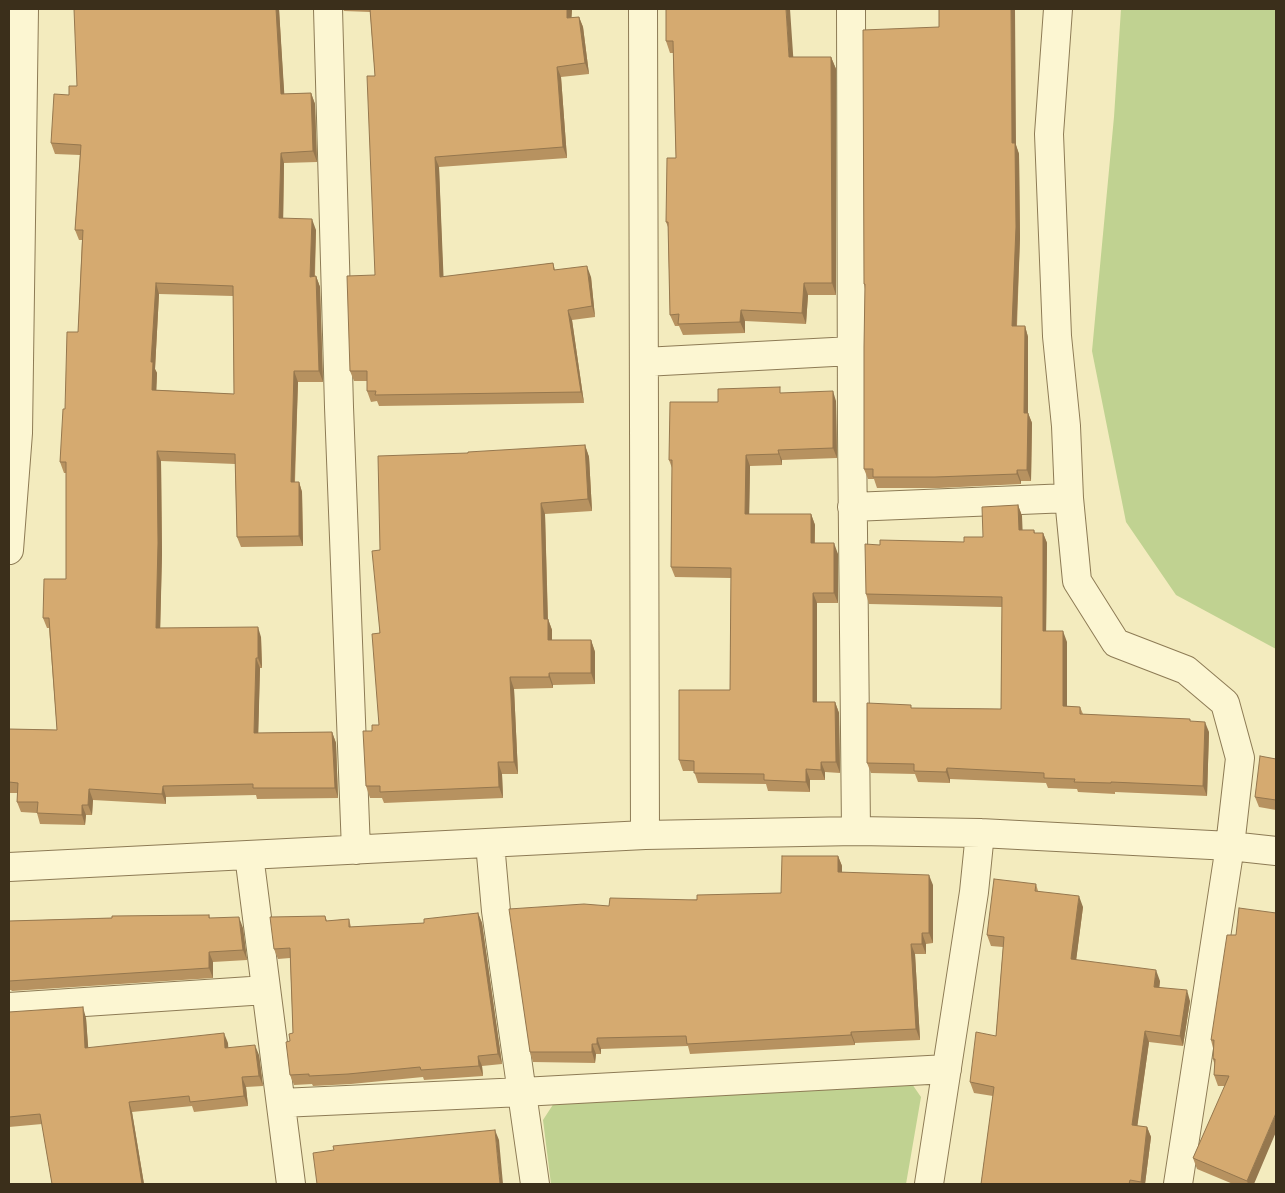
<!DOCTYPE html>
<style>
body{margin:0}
#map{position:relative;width:1285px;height:1193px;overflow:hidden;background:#f3ebbe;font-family:"IBM Plex Serif",serif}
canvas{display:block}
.frame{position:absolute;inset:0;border:10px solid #3b2f1b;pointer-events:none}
</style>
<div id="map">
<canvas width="1285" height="1193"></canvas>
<div class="frame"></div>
</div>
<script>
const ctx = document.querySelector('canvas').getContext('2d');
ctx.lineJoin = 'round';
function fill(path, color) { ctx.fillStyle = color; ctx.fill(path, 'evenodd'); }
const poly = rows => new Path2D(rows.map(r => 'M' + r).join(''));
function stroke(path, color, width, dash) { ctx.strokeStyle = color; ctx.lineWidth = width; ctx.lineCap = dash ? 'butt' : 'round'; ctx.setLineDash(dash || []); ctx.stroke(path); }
const green = poly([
 [1121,9,1276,9,1276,649,1176,595,1126,522,1092,351,1114,117],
 [912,1084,921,1097,906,1184,551,1184,543,1120,554,1103]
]);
const street = poly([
 [328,9,339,407,356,850],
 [643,9,645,835],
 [851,9,852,433,856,831],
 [1058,9,1049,134,1057,336,1066,426,1069,498,1077,581,1116,643,1186,670,1225,703,1240,758,1230,846,1178,1184],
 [644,362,852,351],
 [852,507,1069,498],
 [9,550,18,433,24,9],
 [490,843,496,911,535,1184],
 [249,855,291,1184],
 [9,867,645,835,856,831,980,833,1230,846,1276,851],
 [9,1007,266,990],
 [281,1103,522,1092,947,1069],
 [929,1184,974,892,980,833]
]);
const wall = poly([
 [78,9,313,9,312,10,279,9,284,94,311,93,315,104,317,162,284,163,283,218,316,230,315,276,316,276,320,287,323,382,298,382,295,482,299,482,302,492,303,546,241,547,237,537,235,464,161,461,162,554,160,628,261,637,262,668,260,668,258,733,332,732,336,743,338,798,257,799,256,795,166,797,166,804,93,800,92,815,86,815,85,825,40,824,37,813,21,812,17,802,17,793,9,793,9,729,57,730,49,628,47,628,43,618,66,579,66,473,64,473,60,462,65,409,78,332,82,240,79,240,75,230,80,155,55,154,51,143,69,95,77,86],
 [159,294,233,296,234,394,156,390,157,373,155,369],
 [343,9,572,9,571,18,579,17,583,27,589,74,561,77,567,158,439,167,443,277,553,263,555,270,591,277,595,317,572,320,584,403,379,406,377,401,371,402,367,391,367,381,354,381,350,371,375,275,375,76,370,12,344,11],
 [677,9,793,57,831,57,836,69,836,295,808,295,806,324,745,321,745,333,683,335,679,326,675,326,670,315,668,227,666,222,676,158,673,53,670,53,666,41],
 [939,27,1016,145,1019,154,1020,238,1017,326,1025,326,1028,337,1028,413,1032,423,1031,481,1021,481,1021,484,939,488,877,488,874,479,868,479,864,469,865,289,864,284],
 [782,393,836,401,837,458,782,460,782,465,750,466,749,514,811,514,815,525,815,543,838,554,838,603,817,603,817,702,835,702,839,713,840,773,825,772,825,780,810,780,810,792,768,791,766,784,698,783,694,771,683,771,679,760,730,690,731,578,675,577,671,567,672,468,669,460,718,402],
 [585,445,589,457,592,511,545,514,548,619,552,630,552,640,591,640,595,652,595,684,553,685,553,688,514,689,518,774,502,774,503,798,384,803,382,798,370,798,366,786,372,731,379,725,380,550,468,453],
 [1018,505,1022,516,1022,530,1034,530,1035,533,1043,533,1047,543,1046,631,1067,642,1067,706,1080,707,1083,714,1190,721,1209,732,1207,796,1115,792,1115,794,1078,792,1077,789,1048,788,1046,783,950,779,950,783,918,782,915,774,871,773,867,763,912,708,1001,709,1002,607,869,604,866,594,880,545,964,542,983,537],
 [1276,759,1276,810,1259,807,1255,797],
 [838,856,842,866,842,872,933,885,933,943,926,944,926,954,915,954,920,1040,855,1043,855,1045,690,1054,688,1046,601,1049,601,1054,596,1054,595,1063,533,1062,530,1052,609,906,781,893],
 [1036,884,1038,891,1083,907,1076,960,1160,981,1159,988,1190,1001,1183,1046,1149,1042,1137,1126,1147,1127,1151,1137,1145,1184,981,1184,993,1096,974,1093,970,1082,996,1036,1003,947,991,946,987,935],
 [478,913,482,923,502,1064,482,1066,483,1076,424,1080,423,1077,351,1084,313,1086,312,1084,294,1085,290,1075,290,1041,293,1033,290,958,278,959,274,949,325,916,327,921,349,919,351,927,424,923],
 [209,915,210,918,243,928,247,960,213,962,213,978,12,991,11,990,9,990,9,921],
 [1236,935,1254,1184,1233,1184,1197,1169,1193,1158,1225,1086,1218,1086,1214,1075,1215,1066,1213,1059,1213,1048,1211,1040],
 [86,1018,88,1048,228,1043,228,1048,259,1055,263,1086,246,1087,248,1106,194,1112,192,1106,132,1112,144,1184,52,1184,42,1124,9,1127,9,1056]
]);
const shadedWall = poly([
 [276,9,279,9,285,105,281,94],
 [567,9,572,9,571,29,567,18],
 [786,9,790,9,794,68,789,57],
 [1011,9,1015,9,1016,145,1019,154,1020,238,1016,336,1012,326],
 [579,17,583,27,589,74,585,63],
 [831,57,836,69,836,295,832,283],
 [557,67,561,77,567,158,563,147],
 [311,93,315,104,317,162,313,151],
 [281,153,284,163,283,229,279,218],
 [435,157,439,167,444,288,440,277],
 [312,219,316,230,314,287,310,277],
 [587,266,591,277,595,317,592,306],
 [316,276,320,287,323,382,319,371],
 [156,283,159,294,155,369,157,373,156,401,152,390,151,362],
 [804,283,808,295,806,324,802,313],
 [568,310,572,320,584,403,581,392],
 [741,310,745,321,745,333,740,322],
 [1025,326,1028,337,1028,416,1028,413,1032,423,1031,481,1027,470,1024,413],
 [294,371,298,382,294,492,291,482],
 [833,391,836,401,837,458,833,448],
 [585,445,589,457,592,511,588,499],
 [778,450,782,460,782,465,779,454],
 [157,451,161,461,162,554,160,638,156,628],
 [746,455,750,466,749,525,745,514],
 [1017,470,1021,481,1021,484,1017,474],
 [299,482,302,492,303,546,299,536],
 [541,503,545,514,548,630,544,619],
 [1018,505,1022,516,1023,540,1019,530],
 [811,514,815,525,814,553,811,543],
 [1043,533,1047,543,1046,642,1043,631],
 [834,543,838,554,838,603,834,593],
 [813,593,817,603,817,712,813,702],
 [548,619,552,630,552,651,548,640],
 [258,627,261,637,262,668,258,658],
 [1063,631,1067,642,1067,716,1063,706],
 [591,640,595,652,595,684,591,673],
 [256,658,260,668,258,744,254,733],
 [549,673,553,685,553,688,549,677],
 [510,677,514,689,518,774,514,762],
 [835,702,839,713,840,773,836,762],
 [1205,722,1209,732,1207,796,1203,786],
 [332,732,336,743,338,798,335,788],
 [498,762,502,774,503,798,499,787],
 [821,762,825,772,825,780,821,770],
 [947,768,950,779,950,783,946,772],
 [806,769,810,780,810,792,806,782],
 [163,786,166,797,166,804,162,794],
 [89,789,93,800,92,815,88,805],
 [82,805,86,815,85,825,82,815],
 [838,856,842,866,842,883,838,872],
 [929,875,933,885,933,943,929,933],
 [1079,896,1083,907,1075,969,1071,959],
 [478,913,482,923,502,1064,498,1054],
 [239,917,243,928,247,960,243,950],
 [922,933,926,944,926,954,922,944],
 [911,944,915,954,920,1040,916,1029],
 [209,952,213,962,213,978,209,968],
 [1156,970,1160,981,1158,998,1154,987],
 [1187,990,1190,1001,1183,1046,1180,1036],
 [83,1007,86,1018,89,1058,85,1048],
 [1145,1031,1149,1042,1136,1136,1132,1125],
 [851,1032,855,1043,855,1045,851,1035],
 [224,1033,228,1043,229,1058,225,1048],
 [597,1038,601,1049,601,1054,597,1044],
 [592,1044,596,1054,595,1063,592,1052],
 [255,1045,259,1055,263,1086,259,1076],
 [478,1056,482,1066,483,1076,479,1066],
 [242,1077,246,1087,248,1106,244,1096],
 [129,1102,132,1112,144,1184,142,1184],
 [1276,1113,1276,1132,1254,1184,1248,1184,1247,1181],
 [1147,1127,1151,1137,1145,1184,1142,1184,1141,1182],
 [495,1130,499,1140,503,1184,500,1184]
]);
const building = poly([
 [74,9,276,9,281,94,311,93,313,151,281,153,279,218,312,219,310,277,316,276,319,371,294,371,291,482,299,482,299,536,237,537,235,454,157,451,158,543,156,628,258,627,258,658,256,658,254,733,332,732,335,788,253,788,253,784,163,786,162,794,89,789,88,805,82,805,82,815,37,813,38,802,17,802,18,783,9,782,9,729,57,730,49,618,43,618,44,579,66,579,66,462,60,462,63,409,65,409,67,332,78,332,83,230,75,230,81,145,51,143,54,94,69,95,69,86,77,86,74,9],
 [156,283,233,286,234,394,152,390,153,362,151,362,156,283],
 [370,9,567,9,567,18,579,17,585,63,557,67,563,147,435,157,440,277,553,263,554,270,587,266,592,306,568,310,581,392,375,395,376,391,367,391,367,371,350,371,347,276,375,275,367,76,375,76,370,9],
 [666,9,786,9,789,57,831,57,832,283,804,283,802,313,741,310,740,322,678,324,679,314,670,315,668,222,666,222,667,158,676,158,673,41,666,41,666,9],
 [939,9,1011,9,1012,143,1015,143,1016,227,1012,326,1025,326,1024,413,1028,413,1027,470,1017,470,1017,474,935,477,873,477,873,469,864,469,864,347,865,284,864,284,863,30,939,27,939,9],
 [780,387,780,393,833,391,833,448,778,450,779,454,746,455,745,514,811,514,811,543,834,543,834,593,813,593,813,702,835,702,836,762,821,762,821,770,806,769,806,782,764,780,764,774,694,773,694,761,679,760,679,690,730,690,731,568,671,567,672,460,669,460,670,402,718,402,718,389,780,387],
 [585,445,588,499,541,503,544,619,548,619,548,640,591,640,591,673,549,673,549,677,510,677,514,762,498,762,499,787,380,792,380,786,366,786,363,731,372,731,372,725,379,725,372,634,380,633,372,551,380,550,378,456,468,453,468,452,585,445],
 [1018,505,1019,530,1034,530,1034,533,1043,533,1043,631,1063,631,1063,706,1080,707,1080,714,1190,719,1190,721,1205,722,1203,786,1111,782,1111,783,1074,782,1075,779,1044,778,1044,773,947,768,946,772,914,771,914,764,867,763,867,703,911,705,911,708,1001,709,1002,597,866,594,865,544,880,545,880,540,964,542,964,537,983,537,982,507,1018,505],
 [1260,756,1276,759,1276,800,1255,797,1260,756],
 [782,856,838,856,838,872,929,875,929,933,922,933,922,944,911,944,916,1029,851,1032,851,1035,687,1044,686,1036,597,1038,597,1044,592,1044,592,1052,530,1052,509,909,584,904,609,906,610,898,697,900,697,895,781,893,782,856],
 [994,879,1036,884,1035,891,1079,896,1071,959,1156,970,1154,987,1187,990,1180,1036,1145,1031,1132,1125,1147,1127,1141,1182,1130,1180,1129,1184,981,1184,994,1087,970,1082,976,1032,996,1036,1004,937,987,935,994,879],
 [1239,908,1276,913,1276,1113,1247,1181,1193,1158,1229,1076,1214,1075,1215,1059,1213,1059,1214,1040,1211,1040,1227,935,1236,935,1239,908],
 [478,913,498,1054,478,1056,479,1066,421,1070,420,1067,348,1074,309,1076,309,1074,290,1075,286,1042,290,1041,289,1034,293,1033,290,948,274,949,270,917,325,916,326,921,349,919,349,927,424,923,424,919,478,913],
 [209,915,209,918,239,917,243,950,209,952,209,968,9,981,9,921,112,918,112,916,209,915],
 [83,1007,85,1048,224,1033,225,1048,255,1045,259,1076,242,1077,244,1096,190,1102,189,1096,129,1102,142,1184,52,1184,40,1114,9,1117,9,1012,83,1007],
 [495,1130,500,1184,317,1184,313,1153,334,1150,333,1146,495,1130]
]);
fill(green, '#c0d291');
stroke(street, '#8d7b55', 30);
stroke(street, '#fcf6d2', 28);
fill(wall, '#b79260');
fill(shadedWall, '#95774e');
fill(building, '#d5aa70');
stroke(building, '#95774e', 1);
</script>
